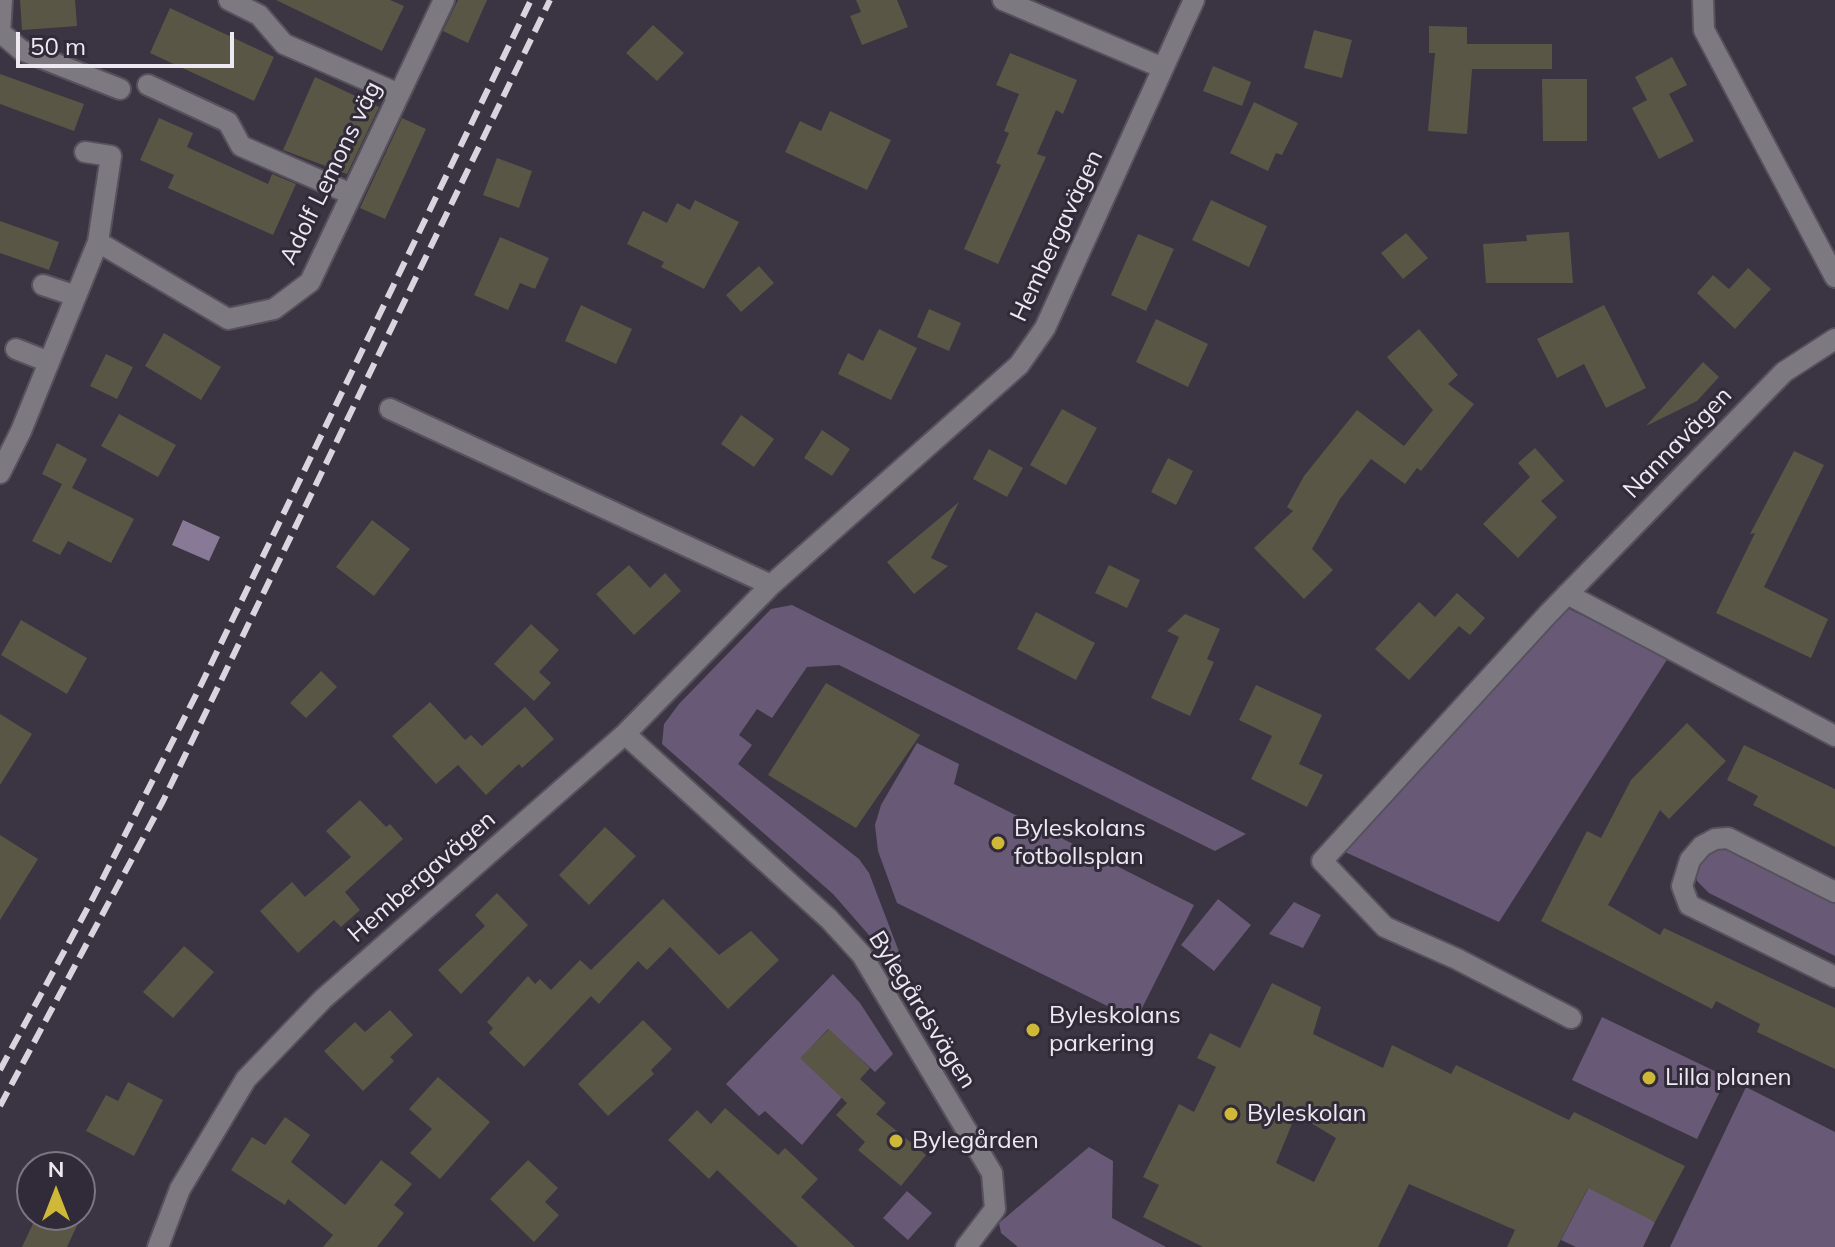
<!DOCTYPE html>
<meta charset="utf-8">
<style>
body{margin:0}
#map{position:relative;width:1835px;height:1247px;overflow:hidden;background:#3b3442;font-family:Mulish,sans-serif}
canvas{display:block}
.north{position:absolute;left:16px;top:1151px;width:80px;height:80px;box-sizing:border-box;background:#312a38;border:2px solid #7c7682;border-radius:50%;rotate:0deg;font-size:22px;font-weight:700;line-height:32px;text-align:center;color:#ede9f2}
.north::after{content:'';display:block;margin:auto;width:28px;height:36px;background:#cfb837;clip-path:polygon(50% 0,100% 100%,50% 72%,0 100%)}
.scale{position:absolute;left:16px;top:32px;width:218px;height:36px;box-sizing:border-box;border:4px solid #ede9f2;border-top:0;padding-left:10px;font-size:24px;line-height:28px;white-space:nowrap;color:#ede9f2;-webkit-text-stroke:6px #312a38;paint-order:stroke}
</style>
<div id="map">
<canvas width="1835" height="1247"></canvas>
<div class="north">N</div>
<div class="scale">50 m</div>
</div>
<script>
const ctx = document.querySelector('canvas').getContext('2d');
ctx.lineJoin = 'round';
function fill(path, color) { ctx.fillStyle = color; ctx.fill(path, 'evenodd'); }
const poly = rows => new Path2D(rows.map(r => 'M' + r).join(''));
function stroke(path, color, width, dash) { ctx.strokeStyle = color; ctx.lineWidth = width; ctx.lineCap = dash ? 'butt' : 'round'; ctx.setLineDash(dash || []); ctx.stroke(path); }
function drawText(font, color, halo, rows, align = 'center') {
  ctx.font = font + ' Mulish,sans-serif'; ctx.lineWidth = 6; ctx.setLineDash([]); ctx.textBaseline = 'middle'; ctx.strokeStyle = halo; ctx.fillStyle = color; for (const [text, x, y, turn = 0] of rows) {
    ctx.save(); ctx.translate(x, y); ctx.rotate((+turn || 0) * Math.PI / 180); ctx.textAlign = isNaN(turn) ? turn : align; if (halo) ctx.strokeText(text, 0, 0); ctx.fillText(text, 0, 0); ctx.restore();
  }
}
const green = poly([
 [792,605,1246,834,1215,851,839,665,807,667,772,718,757,709,739,735,752,745,738,764,859,859,869,873,901,957,901,968,892,972,875,942,833,894,662,744,664,724,679,704,771,609],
 [1567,608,1668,658,1499,922,1345,852],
 [917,743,959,764,954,784,1194,905,1136,1020,897,903,878,851,875,825,881,805],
 [1715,839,1835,892,1835,956,1709,893,1697,881,1695,866],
 [1218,899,1251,925,1214,971,1181,945],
 [1294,902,1321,915,1303,948,1269,934],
 [833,974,860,1003,893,1054,875,1072,828,1029,801,1058,842,1097,802,1145,765,1111,759,1116,726,1084],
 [1602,1017,1727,1077,1697,1139,1572,1080],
 [1746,1087,1835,1132,1835,1247,1670,1247],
 [1089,1147,1113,1161,1112,1218,1166,1247,1018,1247,1001,1233,999,1223],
 [1591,1183,1655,1222,1643,1247,1576,1247,1561,1240],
 [907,1191,932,1213,908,1240,883,1218]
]);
const water = poly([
 [183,520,220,537,209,561,172,545]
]);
const building = poly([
 [20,0,75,0,77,26,22,30],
 [276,0,390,0,404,6,382,51],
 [458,0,487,0,468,43,443,31],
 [856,0,897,0,908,27,862,45,850,16,861,12],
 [170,8,274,57,254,101,150,53],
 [653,25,684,53,657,81,626,53],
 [1429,26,1467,27,1467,44,1552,44,1552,69,1472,69,1467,134,1428,131,1435,53,1429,53],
 [1314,30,1352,40,1342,78,1304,68],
 [1010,53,1077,80,1063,114,1056,110,1037,154,1046,157,998,264,964,249,1001,165,996,163,1009,133,1004,131,1019,94,996,85],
 [1672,57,1687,85,1669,94,1694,141,1659,159,1632,108,1647,100,1635,77],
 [1213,66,1251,82,1242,106,1203,91],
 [0,74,84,104,74,131,0,104],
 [315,77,379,107,347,174,283,150],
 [1542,79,1587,79,1587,141,1543,141],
 [1254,102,1298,123,1282,155,1276,153,1268,171,1230,153],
 [830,111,891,140,867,190,785,152,800,121,821,131],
 [159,118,193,133,187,147,268,184,272,174,296,184,273,235,168,188,174,175,140,160],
 [402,118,426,129,385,219,360,208],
 [497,158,532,171,519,208,483,195],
 [695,200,739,222,704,289,661,267,664,262,627,244,643,211,667,223,677,203,690,210],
 [1211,200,1267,226,1249,267,1192,240],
 [0,221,59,242,49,270,0,253],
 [1569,232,1573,283,1486,283,1483,244,1527,241,1526,235],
 [1406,233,1428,258,1403,279,1381,253],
 [1138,234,1174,249,1146,311,1111,295],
 [500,237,549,258,535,289,520,283,508,310,474,295],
 [759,266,774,283,741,312,726,295],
 [1748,268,1771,289,1735,329,1697,293,1713,275,1729,289],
 [581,305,632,329,616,364,565,341],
 [1604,305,1646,388,1606,408,1584,364,1557,378,1537,339],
 [929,309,961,323,949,351,917,337],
 [1156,319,1208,344,1188,387,1136,362],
 [879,329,917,348,891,400,838,374,848,353,863,361],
 [1419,329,1458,375,1448,384,1474,404,1421,471,1417,468,1405,484,1371,459,1340,499,1312,549,1333,570,1304,599,1254,548,1293,511,1287,507,1304,476,1357,410,1404,446,1433,410,1387,357],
 [164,333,221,367,201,400,145,366],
 [106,354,133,367,117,399,90,386],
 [1703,362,1719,377,1697,401,1646,426],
 [1062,409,1097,428,1066,485,1030,465],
 [119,414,176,445,158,477,101,446],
 [741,415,774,439,754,467,721,444],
 [822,430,850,449,832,476,804,458],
 [57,443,87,459,72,488,134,519,111,563,68,541,60,555,32,541,62,484,42,474],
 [1535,448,1564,481,1541,501,1557,517,1518,558,1483,524,1530,477,1518,463],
 [989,449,1023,468,1007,497,973,479],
 [1794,451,1824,465,1764,587,1828,619,1811,658,1716,613,1755,533,1750,534],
 [1168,458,1193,471,1176,505,1151,492],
 [959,502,931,558,948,566,914,594,887,562],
 [372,520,410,549,374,596,336,567],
 [629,565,650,588,665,573,681,591,634,635,596,594],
 [1109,565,1140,580,1127,608,1095,593],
 [1457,593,1485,618,1470,635,1459,626,1409,680,1375,649,1419,602,1435,617],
 [1036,612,1095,643,1076,680,1017,649],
 [1185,614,1220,629,1207,659,1214,662,1190,716,1151,698,1179,637,1167,631],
 [21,620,87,658,67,694,1,655],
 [531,624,559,650,539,672,551,683,534,701,494,664],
 [321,671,337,687,306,718,290,703],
 [826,683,920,735,856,828,768,775],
 [1256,685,1322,715,1299,764,1323,775,1307,807,1251,779,1272,736,1239,720],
 [430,702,465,740,471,735,482,746,525,707,554,739,522,768,519,764,486,795,458,765,436,784,392,736],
 [0,714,32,734,0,785],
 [1687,723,1726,761,1669,819,1660,810,1608,905,1660,935,1664,928,1835,1008,1835,1069,1757,1032,1760,1024,1716,1001,1712,1009,1541,921,1587,831,1601,838,1631,780],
 [1744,745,1835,789,1835,847,1753,805,1758,796,1727,780],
 [360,800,386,827,390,824,403,839,345,892,360,910,341,927,334,920,298,953,260,911,292,882,305,897,351,857,326,831],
 [605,827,636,856,589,905,559,875],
 [0,835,38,859,0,920],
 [497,893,528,925,461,994,438,970,485,926,475,915],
 [663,899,719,955,751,931,779,960,728,1009,670,947,647,970,638,961,599,1004,591,996,524,1067,489,1033,493,1028,487,1022,528,976,535,984,540,979,551,990,580,960,591,970],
 [184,946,214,972,173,1018,143,992],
 [1272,983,1321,1007,1313,1034,1383,1068,1392,1045,1451,1074,1456,1065,1569,1120,1574,1112,1685,1166,1655,1222,1588,1188,1557,1247,1507,1247,1515,1230,1409,1184,1378,1247,1203,1247,1143,1217,1159,1185,1143,1177,1179,1104,1194,1112,1216,1067,1197,1058,1210,1033,1240,1048],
 [1296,1114,1336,1138,1314,1182,1276,1163],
 [390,1010,413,1035,390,1057,394,1061,363,1091,324,1051,355,1022,365,1032],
 [643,1020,672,1049,651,1070,654,1074,608,1116,578,1084],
 [829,1029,870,1068,860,1079,886,1103,876,1114,926,1155,901,1186,858,1150,865,1142,836,1115,847,1103,800,1058],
 [438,1077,490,1122,440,1179,410,1153,432,1129,409,1109],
 [128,1082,163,1100,134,1156,86,1131,106,1095,118,1101],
 [725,1108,778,1155,785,1148,818,1179,801,1197,855,1247,798,1247,717,1170,709,1179,668,1140,697,1110,711,1124],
 [285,1117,310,1135,291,1162,345,1205,381,1160,412,1184,394,1205,404,1213,377,1247,323,1247,333,1235,288,1199,285,1205,231,1170,252,1137,265,1145],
 [528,1160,558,1188,545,1202,559,1215,534,1242,490,1199],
 [37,1215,82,1215,67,1247,22,1247]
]);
const minor = poly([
 [229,0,259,15,284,44,399,94],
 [1003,0,1163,68],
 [1703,0,1704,30,1835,277],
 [0,32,21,50,120,89],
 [0,34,2,0],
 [148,85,228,122,241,146,351,194],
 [98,242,228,319,274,309,310,282,444,0],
 [43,285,76,296],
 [16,349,49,362],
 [390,409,771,585],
 [0,473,21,431,98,242,111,156,85,152],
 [1567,594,1835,736],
 [625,734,829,919,862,955,992,1173,995,1209,966,1247],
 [1835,892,1728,838,1715,839,1702,846,1690,860,1682,886,1689,905,1835,977],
 [1571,1018,1457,959,1385,927,1322,861,1548,614,1784,372,1835,339],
 [158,1247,180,1189,246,1079,323,999,625,734,771,585,1019,365,1045,328,1194,0]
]);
const rail = poly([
 [0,1070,93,898,200,687,531,0],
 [0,1106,163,801,550,0]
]);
const markers = [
 [998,843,8,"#cfb837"],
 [1033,1030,8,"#cfb837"],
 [1649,1078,8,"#cfb837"],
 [1231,1114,8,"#cfb837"],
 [896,1141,8,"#cfb837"]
];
const streetNames = [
 ["Adolf Lemons väg",331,173,-64],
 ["Hembergavägen",1057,236,-65],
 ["Nannavägen",1678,443,-46],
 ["Hembergavägen",422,877,-41],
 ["Bylegårdsvägen",922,1010,58]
];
const poiNames = [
 ["Byleskolans",1014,829],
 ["fotbollsplan",1014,857],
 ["Byleskolans",1049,1016],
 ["parkering",1049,1044],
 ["Lilla planen",1665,1078],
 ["Byleskolan",1247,1114],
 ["Bylegården",912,1141]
];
fill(green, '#685a76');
fill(water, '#887997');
fill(building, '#5a5646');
stroke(minor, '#57515e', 24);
stroke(minor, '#7c7980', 20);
stroke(rail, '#d9d5de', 6, [16, 8]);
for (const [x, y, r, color] of markers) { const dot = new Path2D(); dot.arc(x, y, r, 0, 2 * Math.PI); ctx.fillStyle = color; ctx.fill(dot); stroke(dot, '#312a38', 3); }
drawText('24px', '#ede9f2', '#312a38', streetNames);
drawText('24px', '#ede9f2', '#312a38', poiNames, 'left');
</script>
